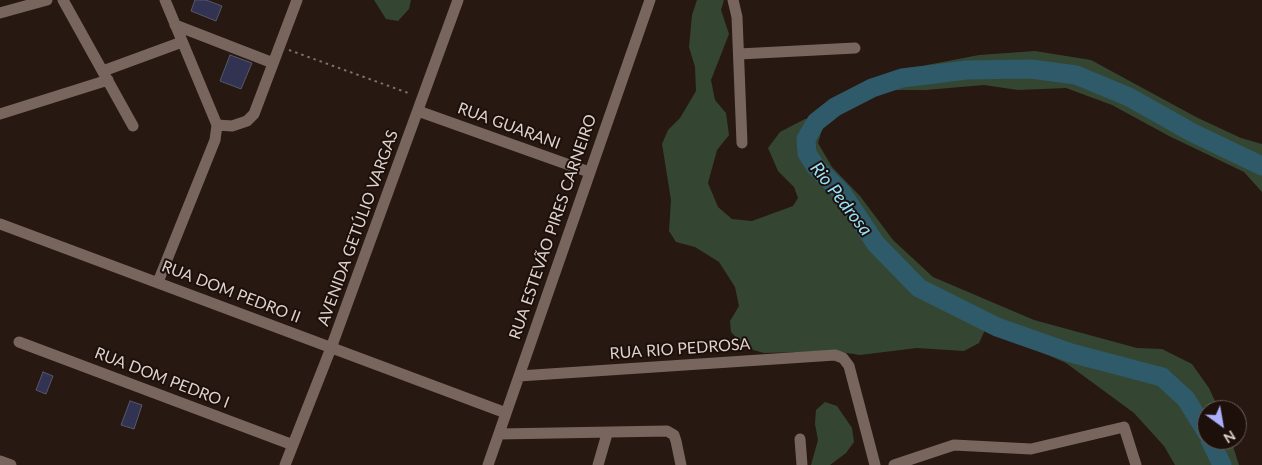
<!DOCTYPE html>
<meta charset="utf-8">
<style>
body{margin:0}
#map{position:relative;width:1262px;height:465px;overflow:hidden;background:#271812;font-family:Lato,sans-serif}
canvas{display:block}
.north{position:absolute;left:1197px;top:400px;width:50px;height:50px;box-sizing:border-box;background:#1d0f09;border:1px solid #6a5d58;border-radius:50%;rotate:148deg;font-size:14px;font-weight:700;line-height:20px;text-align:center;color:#ddd2ce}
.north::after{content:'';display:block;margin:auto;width:18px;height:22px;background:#acaffb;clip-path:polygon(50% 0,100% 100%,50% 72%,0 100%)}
</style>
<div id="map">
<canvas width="1262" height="465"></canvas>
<div class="north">N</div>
</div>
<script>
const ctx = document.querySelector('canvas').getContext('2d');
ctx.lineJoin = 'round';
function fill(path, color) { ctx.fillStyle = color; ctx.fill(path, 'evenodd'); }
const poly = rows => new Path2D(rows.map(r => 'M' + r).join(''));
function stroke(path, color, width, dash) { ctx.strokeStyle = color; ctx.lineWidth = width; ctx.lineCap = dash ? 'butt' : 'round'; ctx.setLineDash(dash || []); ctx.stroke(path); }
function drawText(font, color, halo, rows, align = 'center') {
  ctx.font = font + ' Lato,sans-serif'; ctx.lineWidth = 4; ctx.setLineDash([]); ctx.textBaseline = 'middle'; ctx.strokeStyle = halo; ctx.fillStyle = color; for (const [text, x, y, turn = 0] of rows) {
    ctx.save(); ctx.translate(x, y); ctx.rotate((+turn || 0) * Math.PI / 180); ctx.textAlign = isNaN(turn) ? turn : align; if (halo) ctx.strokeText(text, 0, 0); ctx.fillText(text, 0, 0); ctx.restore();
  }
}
const green = poly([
 [374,0,411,0,409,9,398,21,386,19],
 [697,0,724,0,721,10,729,34,711,80,715,100,726,113,729,135,717,150,708,183,718,207,732,219,752,221,793,206,798,198,794,187,778,171,768,148,780,132,805,119,817,118,823,126,818,143,832,167,860,196,893,240,933,277,1034,320,1137,348,1162,349,1192,364,1209,388,1219,410,1207,410,1207,440,1231,440,1239,465,1175,465,1164,446,1134,413,1066,363,1014,340,992,328,985,330,979,343,964,351,917,348,860,355,834,351,764,353,746,348,731,332,730,321,739,306,735,287,719,262,695,247,676,242,669,231,671,200,662,144,668,130,680,118,696,91,695,67,689,47,692,15],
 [1035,51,1091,60,1196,117,1241,138,1262,144,1262,192,1244,172,1169,136,1112,105,1066,88,1018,90,984,85,926,90,896,90,890,85,897,76,927,65,979,55],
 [825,402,837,406,852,428,854,442,846,453,830,465,811,465,818,440,815,424,816,410]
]);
const river = poly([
 [1207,433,1186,399,1162,377,1071,353,997,327,919,288,876,244,842,193,815,166,807,153,806,139,816,122,835,107,872,88,902,78,967,70,1031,69,1076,75,1129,97,1193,133,1262,166],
 [1210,440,1222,465]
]);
const building = poly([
 [195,0,206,0,222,6,216,21,191,11,195,0],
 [230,55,252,63,241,89,220,81,230,55],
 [43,372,53,376,46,394,36,390,43,372],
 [130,401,142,405,134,429,121,425,130,401]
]);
const path = poly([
 [289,50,411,94]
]);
const minor = poly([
 [63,0,133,126],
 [733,0,737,17,742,143],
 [0,13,47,0],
 [175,25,273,63],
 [739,54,855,48],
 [103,71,182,42],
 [418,111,589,172],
 [0,114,108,80],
 [217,125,232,126,247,121,254,114,297,0],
 [0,224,506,413],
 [158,282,215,140,217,125,165,0],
 [19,342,293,445],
 [519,376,835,355,843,358,849,366,875,465],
 [499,434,667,431,674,435,676,441,681,465],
 [800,439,802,465],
 [0,461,11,465],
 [285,465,331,348,458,0],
 [488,465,650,0],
 [598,465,607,434],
 [894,465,954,445,1031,449,1124,427,1136,465]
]);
const streetNames = [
 ["RUA GUARANI",509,126,20],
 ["RUA ESTEVÃO PIRES CARNEIRO",553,227,-71],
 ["AVENIDA GETÚLIO VARGAS",358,228,-70],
 ["RUA DOM PEDRO II",231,292,21],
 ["RUA RIO PEDROSA",680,349,-4],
 ["RUA DOM PEDRO I",162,378,21]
];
const waterNames = [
 ["Rio Pedrosa",841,199,52]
];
fill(green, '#344632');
stroke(river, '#2e5a69', 19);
fill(building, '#323252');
stroke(building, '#575868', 1);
stroke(path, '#7e716c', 2, [2.5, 4]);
stroke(minor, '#78655e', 11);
drawText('16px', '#ddd2ce', '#1d0f09', streetNames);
drawText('italic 18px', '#96e3ff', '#1d0f09', waterNames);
</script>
